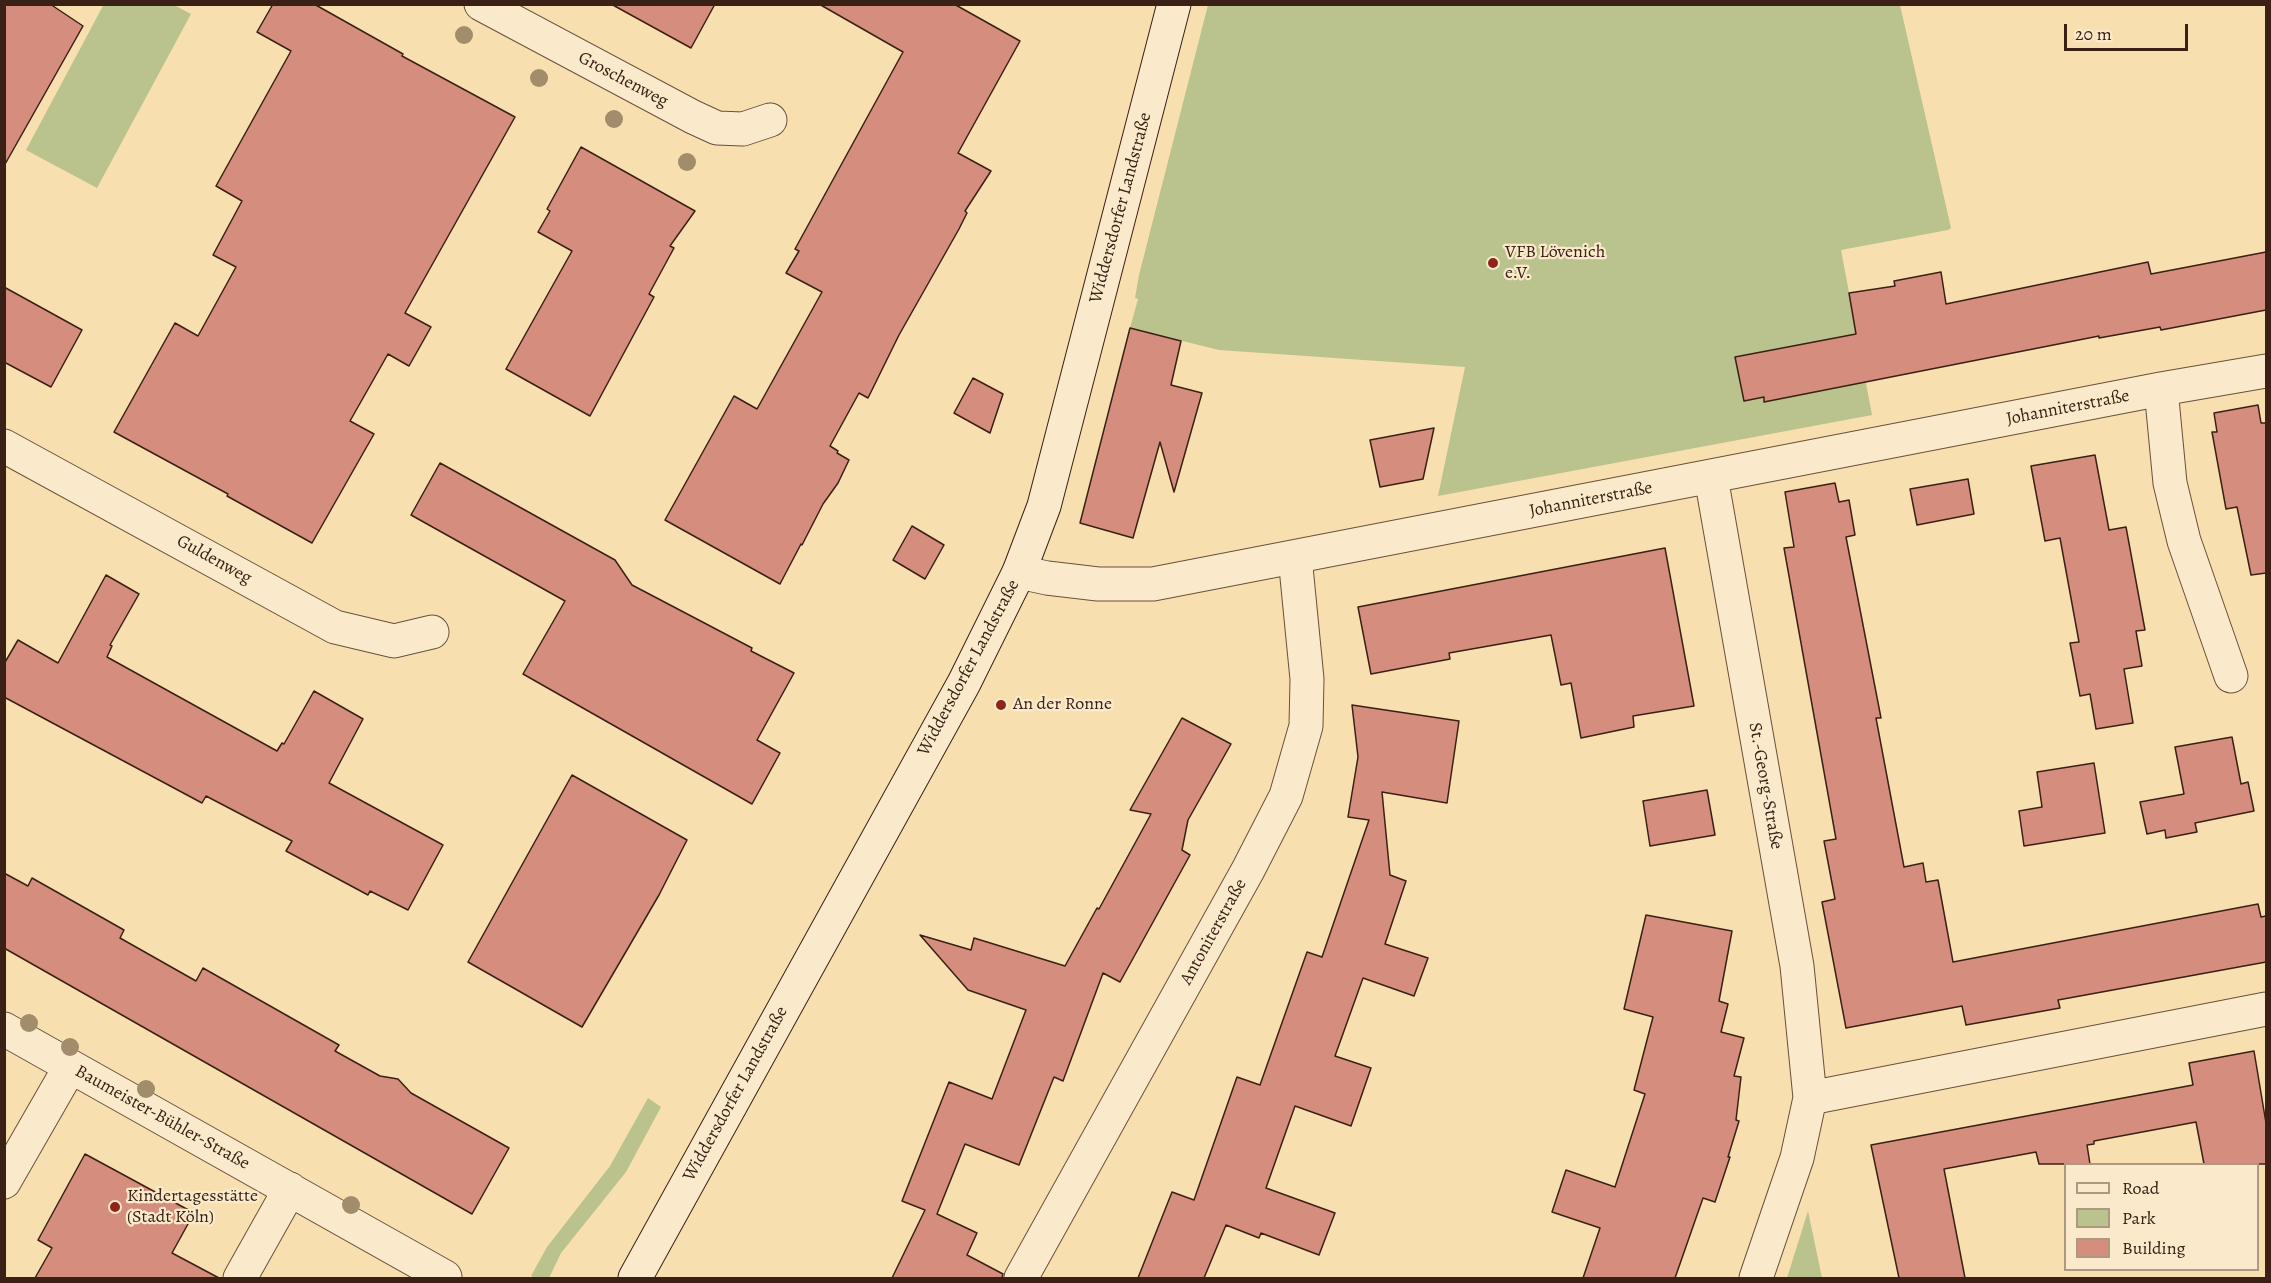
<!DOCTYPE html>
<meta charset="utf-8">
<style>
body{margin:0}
#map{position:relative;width:2271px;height:1283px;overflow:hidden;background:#f8dfaf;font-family:Alegreya,serif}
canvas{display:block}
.frame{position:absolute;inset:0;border:6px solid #3a2015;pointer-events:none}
.legend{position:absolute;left:2064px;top:1163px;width:195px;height:108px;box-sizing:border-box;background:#faeacb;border:2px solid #ad9982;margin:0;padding:8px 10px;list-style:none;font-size:18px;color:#3a2015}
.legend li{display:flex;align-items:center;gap:12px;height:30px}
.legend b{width:30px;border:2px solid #ad9982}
.scale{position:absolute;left:2064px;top:24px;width:124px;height:27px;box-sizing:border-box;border:3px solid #3a2015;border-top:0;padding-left:8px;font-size:18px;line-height:21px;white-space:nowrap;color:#3a2015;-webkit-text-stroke:4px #faeacb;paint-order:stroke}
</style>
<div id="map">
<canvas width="2271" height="1283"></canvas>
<div class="frame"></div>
<ul class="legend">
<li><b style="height:8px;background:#faeacb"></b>Road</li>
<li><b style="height:16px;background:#bac28d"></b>Park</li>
<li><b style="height:16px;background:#d58e7e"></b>Building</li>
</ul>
<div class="scale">20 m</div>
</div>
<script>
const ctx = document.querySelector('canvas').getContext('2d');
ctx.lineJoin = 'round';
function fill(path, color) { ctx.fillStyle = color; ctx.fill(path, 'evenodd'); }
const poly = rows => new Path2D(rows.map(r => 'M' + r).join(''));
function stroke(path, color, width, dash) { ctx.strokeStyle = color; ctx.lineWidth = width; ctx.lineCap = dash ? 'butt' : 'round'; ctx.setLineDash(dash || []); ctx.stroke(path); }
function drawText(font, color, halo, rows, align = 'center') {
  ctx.font = font + ' Alegreya,serif'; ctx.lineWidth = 4.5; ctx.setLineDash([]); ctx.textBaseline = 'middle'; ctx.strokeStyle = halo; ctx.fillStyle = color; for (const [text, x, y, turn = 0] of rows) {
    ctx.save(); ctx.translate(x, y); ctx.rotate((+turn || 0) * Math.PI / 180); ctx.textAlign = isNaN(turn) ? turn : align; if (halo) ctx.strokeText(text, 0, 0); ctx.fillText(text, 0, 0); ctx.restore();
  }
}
const green = poly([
 [104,4,174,5,191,14,97,188,26,150],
 [1208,5,1900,5,1951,228,1948,230,1841,250,1872,415,1438,496,1465,367,1219,350,1130,328,1138,299,1135,298,1139,275],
 [648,1098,661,1107,626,1172,561,1253,549,1278,536,1278,531,1276,547,1247,610,1166],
 [1808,1211,1822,1278,1787,1278]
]);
const building = poly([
 [4,4,50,4,83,26,4,166,4,4],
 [273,4,314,4,403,54,402,56,515,117,405,313,431,327,409,366,388,354,350,421,374,434,312,543,227,496,228,494,114,432,175,323,198,336,236,267,213,255,242,201,216,186,291,51,257,32,273,4],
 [611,4,715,4,691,48,611,4],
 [819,4,954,4,1020,41,958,153,991,171,965,211,967,213,959,229,899,335,868,398,859,393,830,446,838,451,837,453,849,460,838,483,823,504,802,545,801,544,780,584,665,520,734,396,757,409,822,292,786,273,799,251,795,249,903,52,819,4],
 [581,147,695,211,670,246,674,248,649,294,654,297,590,416,506,369,572,251,538,232,550,211,547,209,581,147],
 [2266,252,2266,310,2161,330,2160,327,2099,338,2099,336,1764,402,1764,397,1744,401,1735,357,1856,334,1849,293,1895,286,1894,281,1941,272,1946,304,2148,262,2151,274,2266,252],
 [4,287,82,330,51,387,4,362,4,287],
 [1130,328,1181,341,1171,385,1202,393,1174,492,1160,442,1133,538,1080,523,1130,328],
 [973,378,1003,394,990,433,954,413,973,378],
 [2258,405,2261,423,2266,423,2266,573,2251,575,2237,507,2226,509,2212,432,2217,432,2214,413,2258,405],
 [1434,428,1423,479,1380,487,1370,440,1434,428],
 [2095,455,2109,530,2126,527,2145,630,2136,631,2142,666,2124,669,2133,723,2096,729,2090,694,2080,696,2070,643,2079,642,2060,538,2045,541,2031,466,2095,455],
 [440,463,615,560,632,585,752,648,751,651,794,673,757,740,780,753,752,804,523,674,565,601,411,515,440,463],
 [1968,479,1974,514,1917,525,1910,489,1968,479],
 [1835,483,1839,502,1849,500,1855,535,1846,537,1881,718,1876,718,1904,867,1923,863,1926,882,1938,880,1953,962,2258,904,2261,917,2266,916,2266,962,2058,1000,2060,1008,1966,1025,1962,1006,1846,1028,1822,902,1835,899,1824,841,1836,839,1784,548,1794,547,1785,492,1835,483],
 [912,526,944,545,925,579,893,560,912,526],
 [1665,548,1694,706,1633,716,1634,727,1581,738,1571,683,1561,685,1551,635,1449,653,1450,659,1371,674,1358,607,1665,548],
 [106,575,139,594,110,645,112,646,107,657,163,688,277,751,282,743,284,744,314,691,363,719,329,783,443,845,408,910,370,891,368,895,286,851,292,841,206,796,202,803,4,697,4,664,18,640,58,663,106,575],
 [1352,705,1459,721,1447,803,1382,792,1390,875,1406,881,1385,944,1428,958,1414,996,1363,978,1335,1056,1371,1068,1351,1126,1295,1106,1266,1188,1335,1213,1319,1255,1261,1233,1259,1238,1226,1225,1204,1278,1138,1278,1172,1192,1194,1200,1237,1077,1260,1085,1307,952,1322,957,1369,820,1348,817,1358,757,1352,705],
 [1182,718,1231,744,1188,820,1182,850,1190,855,1120,982,1103,973,1063,1081,1054,1077,1019,1165,965,1144,937,1214,977,1233,967,1255,1003,1274,1002,1278,892,1278,925,1210,902,1201,949,1082,992,1099,1026,1010,968,990,920,935,971,950,974,938,1065,966,1097,908,1099,909,1151,814,1130,810,1182,718],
 [2232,737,2241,784,2248,782,2254,811,2195,823,2197,832,2166,838,2165,830,2147,834,2140,802,2184,794,2175,747,2232,737],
 [2094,763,2105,833,2024,846,2019,811,2042,807,2037,772,2094,763],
 [572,775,687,840,659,895,582,1027,468,962,572,775],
 [1707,790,1715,835,1650,846,1643,801,1707,790],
 [4,873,28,886,32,878,124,930,120,938,196,981,203,968,339,1045,335,1051,380,1076,398,1079,411,1093,509,1148,472,1214,4,948,4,873],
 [1646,915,1732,931,1719,1001,1728,1004,1721,1032,1744,1038,1734,1076,1741,1077,1736,1120,1739,1121,1728,1157,1730,1157,1715,1202,1703,1198,1675,1278,1583,1278,1600,1228,1552,1212,1566,1170,1615,1187,1645,1094,1634,1090,1653,1017,1624,1009,1646,915],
 [2254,1051,2266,1123,2266,1164,2204,1164,2196,1122,2094,1141,2094,1144,2087,1145,2090,1164,2039,1164,2036,1152,1944,1169,1965,1278,1899,1278,1871,1145,2193,1085,2189,1063,2254,1051],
 [85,1154,194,1213,172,1253,219,1278,35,1278,52,1248,38,1240,85,1154]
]);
const street = poly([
 [481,4,693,117,717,128,743,129,770,120],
 [2161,389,2170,483,2184,541,2231,676],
 [4,446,335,627,394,641,432,632],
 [1711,477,1797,966,1810,1098,1797,1158,1756,1278],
 [1019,572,1047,578,1098,584,1153,584,2161,389,2266,371],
 [4,1029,445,1277],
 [1810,1098,2266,1009],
 [4,1182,70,1067],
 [240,1278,290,1189],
 [1021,1278,1248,870,1286,796,1306,726,1307,679,1295,557]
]);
const secondary = poly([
 [635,1278,964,683,1019,572,1044,506,1174,4]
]);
const trees = [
 [464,35],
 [539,78],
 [614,119],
 [687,162],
 [29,1023],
 [70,1047],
 [146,1089],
 [351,1205]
];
const markers = [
 [1493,263,6,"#8f2418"],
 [1001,705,6,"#8f2418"],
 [115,1207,6,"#8f2418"]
];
const streetNames = [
 ["Groschenweg",623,80,28],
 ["Widdersdorfer Landstraße",1121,208,-75],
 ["Johanniterstraße",2068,408,-11],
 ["Johanniterstraße",1591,500,-11],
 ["Guldenweg",214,560,29],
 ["Widdersdorfer Landstraße",969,668,-62],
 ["St.-Georg-Straße",1765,786,80],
 ["Antoniterstraße",1214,932,-61],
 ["Widdersdorfer Landstraße",736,1094,-61],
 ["Baumeister-Bühler-Straße",162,1118,29]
];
const poiNames = [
 ["VFB Lövenich",1505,253],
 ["e.V.",1505,274],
 ["An der Ronne",1013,705],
 ["Kindertagesstätte",127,1197],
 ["(Stadt Köln)",127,1218]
];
fill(green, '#bac28d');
fill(building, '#d58e7e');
stroke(building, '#3a2015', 1.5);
stroke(street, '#6a503c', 35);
stroke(secondary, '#3a2015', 35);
stroke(street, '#faeacb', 33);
stroke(secondary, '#faeacb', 33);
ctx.fillStyle = '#a18c6b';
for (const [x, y] of trees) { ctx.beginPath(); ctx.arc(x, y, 9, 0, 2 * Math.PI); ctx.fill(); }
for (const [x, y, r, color] of markers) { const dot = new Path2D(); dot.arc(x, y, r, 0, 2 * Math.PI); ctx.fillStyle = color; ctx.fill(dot); stroke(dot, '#faeacb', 2); }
drawText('18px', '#3a2015', '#faeacb', streetNames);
drawText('18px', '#3a2015', '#faeacb', poiNames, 'left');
</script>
